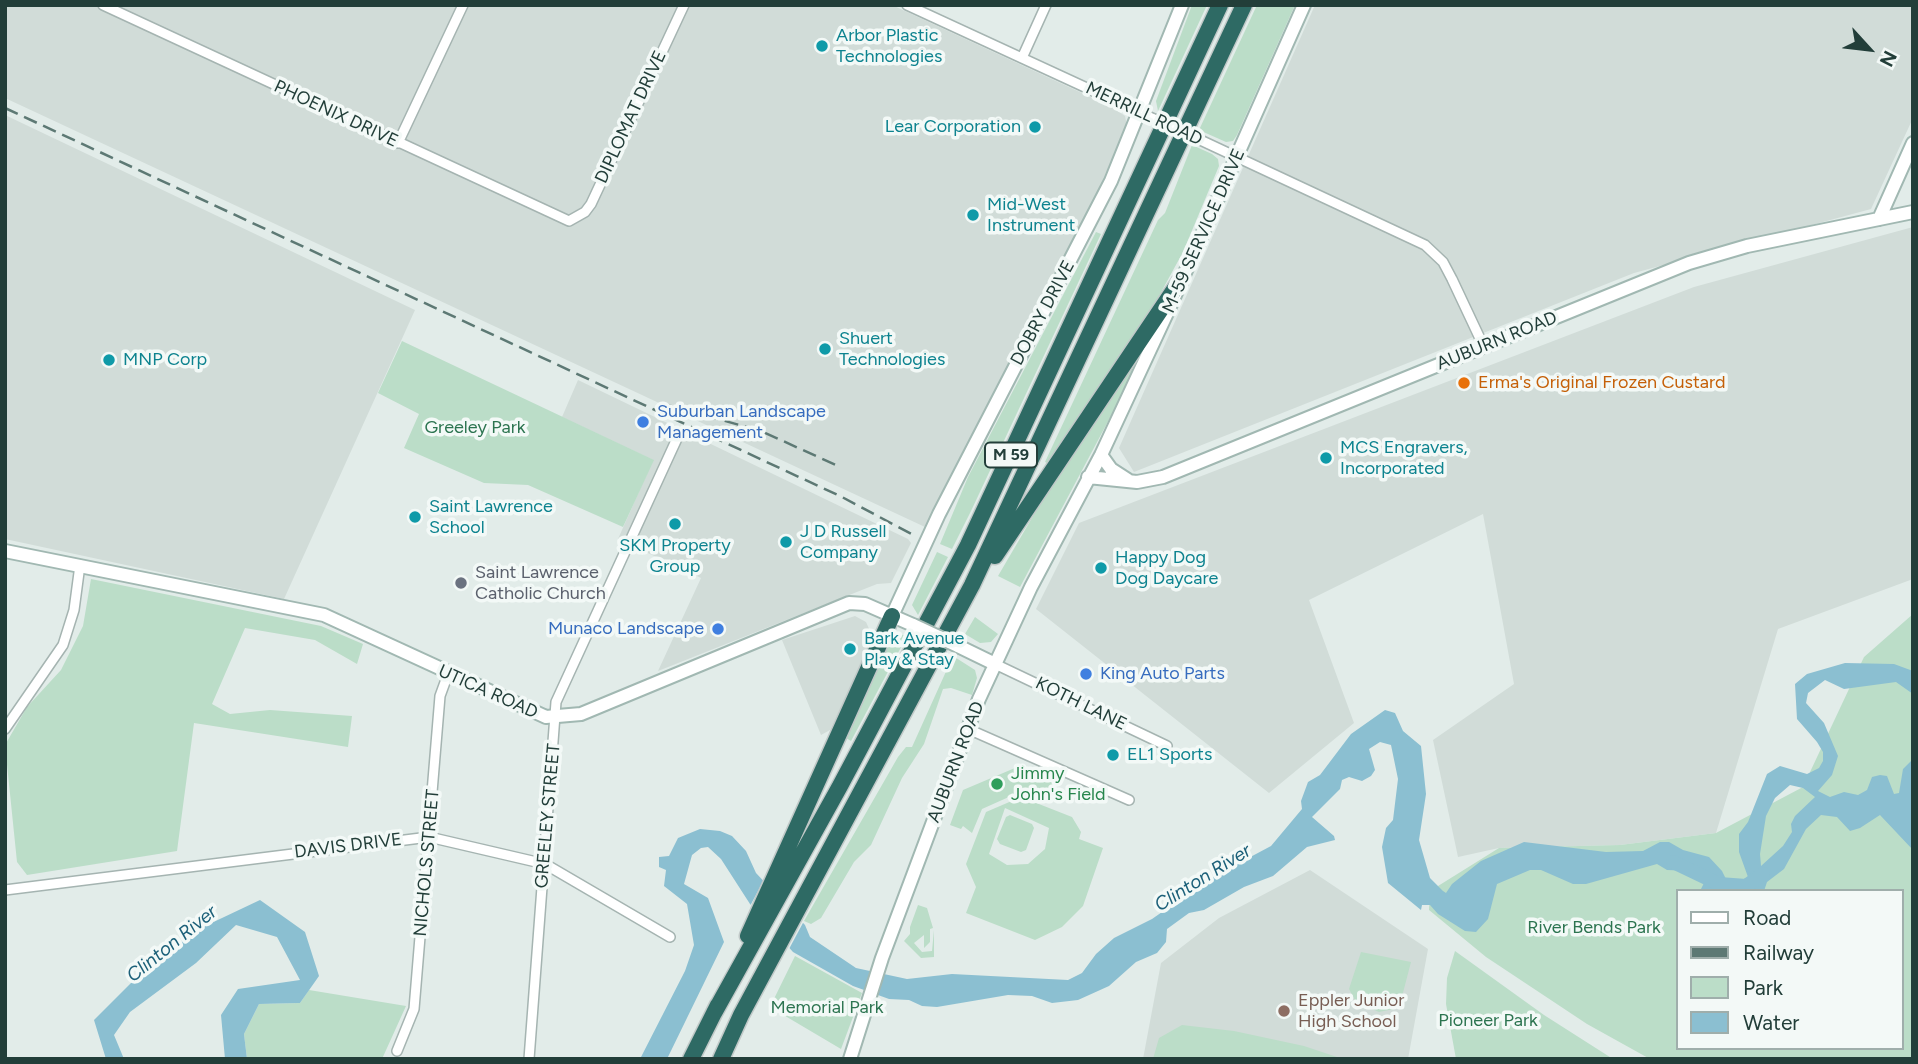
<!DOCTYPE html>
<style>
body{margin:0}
#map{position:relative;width:1918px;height:1064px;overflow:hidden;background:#e2ece9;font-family:Figtree,sans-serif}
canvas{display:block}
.frame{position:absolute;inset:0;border:7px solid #223e39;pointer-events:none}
.legend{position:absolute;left:1676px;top:889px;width:228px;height:161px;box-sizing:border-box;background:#f3f9f7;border:2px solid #9faeab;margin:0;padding:9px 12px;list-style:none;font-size:21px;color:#223e39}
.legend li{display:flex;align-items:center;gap:14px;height:35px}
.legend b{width:35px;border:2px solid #9faeab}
.north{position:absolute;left:1834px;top:14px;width:70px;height:70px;-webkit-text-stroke:5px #f3f9f7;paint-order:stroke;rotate:117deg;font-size:19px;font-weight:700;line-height:28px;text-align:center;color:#223e39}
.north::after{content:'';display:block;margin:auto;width:24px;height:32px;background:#223e39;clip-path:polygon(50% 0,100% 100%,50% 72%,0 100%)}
</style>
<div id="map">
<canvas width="1918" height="1064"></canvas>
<div class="frame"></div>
<ul class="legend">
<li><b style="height:9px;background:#fff"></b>Road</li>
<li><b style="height:9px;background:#5d7974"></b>Railway</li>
<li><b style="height:19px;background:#bbddc8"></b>Park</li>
<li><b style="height:19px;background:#8bbfd1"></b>Water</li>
</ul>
<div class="north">N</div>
</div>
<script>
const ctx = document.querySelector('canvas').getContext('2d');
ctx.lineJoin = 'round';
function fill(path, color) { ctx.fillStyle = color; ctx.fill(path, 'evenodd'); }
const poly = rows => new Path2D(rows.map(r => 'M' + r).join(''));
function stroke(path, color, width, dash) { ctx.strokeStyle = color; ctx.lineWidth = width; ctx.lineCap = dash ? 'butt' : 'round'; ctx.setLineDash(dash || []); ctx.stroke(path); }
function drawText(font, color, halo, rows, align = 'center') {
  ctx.font = font + ' Figtree,sans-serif'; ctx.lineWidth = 7; ctx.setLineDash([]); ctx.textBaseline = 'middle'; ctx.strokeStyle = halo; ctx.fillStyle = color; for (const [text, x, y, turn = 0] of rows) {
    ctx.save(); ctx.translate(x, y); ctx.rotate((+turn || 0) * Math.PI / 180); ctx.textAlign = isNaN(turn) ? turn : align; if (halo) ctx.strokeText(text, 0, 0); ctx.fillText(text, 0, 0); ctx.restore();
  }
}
const built = poly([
 [5,5,892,5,1112,107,1125,116,1127,126,1088,212,925,527,5,98],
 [1315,5,1913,5,1913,118,1871,209,1634,273,1134,472,1119,448],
 [5,115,415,310,284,599,5,539],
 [1913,227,1913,579,1778,629,1716,833,1620,845,1499,848,1458,857,1433,740,1514,684,1483,514,1309,600,1354,723,1269,793,1036,609,1079,523,1694,287],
 [578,380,908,539,911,543,891,583,877,584,658,671,701,578,618,539,653,460,562,417],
 [855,616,866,622,874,640,830,730,821,735,782,640],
 [1310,870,1428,949,1408,1059,1143,1059,1161,963,1219,918]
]);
const green = poly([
 [1192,5,1207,5,1158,111,1156,101],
 [1257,5,1295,5,1237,135,1233,141,1226,142,1199,130],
 [1192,145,1212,154,1218,159,1219,166,1183,252,1147,318,1049,464,1045,462,1158,220,1165,213],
 [1096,232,1101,234,971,511,952,549,940,544,968,477],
 [402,341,654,460,623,527,528,485,484,483,404,448,419,414,378,393],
 [1129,367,1133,369,1113,412,1020,587,998,576,1060,470],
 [937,552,948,557,918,615,912,605],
 [91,579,321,626,363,644,357,664,315,640,245,628,212,704,230,714,270,710,352,716,348,747,194,723,177,851,27,875,17,862,5,745,27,707,61,670,83,626],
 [1913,614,1913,1059,1650,1059,1587,1024,1486,957,1429,910,1430,891,1499,848,1620,845,1716,833,1803,787,1864,657],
 [1678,891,1902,891,1902,1048,1678,1048],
 [975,617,998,634,991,642,980,643,965,634],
 [899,634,907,636,851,741,846,738,876,671,886,649],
 [953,656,975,670,977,678,972,695,951,688,943,689,924,744,902,778,871,845,854,862,821,918,811,924,804,921,898,757,906,747,912,747],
 [1022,765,1056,778,1051,790,1047,789,1045,801,1020,792,982,809,972,833,963,826,961,829,950,825,963,790],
 [1021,797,1072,817,1081,832,1079,839,1103,848,1083,906,1062,927,1035,940,966,913,976,887,966,864,986,812],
 [1005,808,1049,828,1045,849,1028,864,1007,865,989,854],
 [1010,815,1032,824,1034,828,1026,850,1021,852,1000,844,997,839,1006,817],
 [918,905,927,908,933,928,930,929,930,942,924,948,924,935,914,943,922,952,932,951,934,930,934,957,921,958,904,941,910,934,910,927],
 [1455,951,1544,1015,1613,1059,1456,1059,1446,1004,1447,978],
 [1361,952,1411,962,1399,1008,1379,1012,1356,1002,1349,989],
 [795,956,862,993,841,1049,770,1007],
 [309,990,406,1006,382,1059,247,1059,244,1034,259,1004,300,1003],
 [1182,1025,1234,1031,1304,1046,1343,1059,1153,1059,1159,1038]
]);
const water = poly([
 [1845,663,1894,664,1913,671,1913,694,1896,682,1844,689,1825,680,1808,693,1806,703,1824,723,1838,756,1832,775,1818,791,1830,797,1844,792,1858,795,1867,790,1872,777,1880,775,1887,776,1894,794,1899,793,1903,769,1913,759,1913,850,1880,815,1860,828,1850,831,1837,817,1821,815,1806,829,1784,869,1767,882,1764,891,1753,891,1739,852,1739,834,1748,822,1767,774,1780,766,1807,774,1819,768,1823,761,1823,752,1817,742,1797,719,1795,684,1807,674],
 [1790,785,1803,788,1815,797,1795,816,1791,824,1792,832,1783,846,1761,866,1760,854,1766,816,1775,798],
 [1385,710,1395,713,1403,731,1421,746,1426,794,1419,840,1430,878,1443,891,1446,893,1452,884,1481,861,1524,842,1606,852,1643,851,1660,842,1669,842,1683,850,1709,857,1722,871,1728,883,1727,891,1700,891,1704,883,1692,871,1667,870,1657,864,1586,884,1573,884,1541,870,1530,870,1497,884,1488,919,1476,932,1465,931,1438,914,1430,905,1422,905,1421,910,1388,883,1382,847,1386,828,1393,820,1398,779,1391,745,1380,742,1369,749,1375,770,1371,776,1362,781,1349,777,1342,780,1340,789,1312,817,1334,836,1335,840,1307,847,1273,876,1244,887,1204,910,1189,913,1167,929,1166,942,1157,953,1136,962,1109,986,1078,1000,1052,1003,1032,996,1008,995,937,1007,922,1006,909,1000,889,999,853,986,793,952,750,904,721,859,708,847,701,848,692,855,684,884,708,898,724,942,667,1059,640,1059,685,971,694,945,687,904,664,886,666,870,659,867,659,857,669,856,678,838,700,829,720,831,732,836,746,851,756,873,805,925,810,937,856,968,907,979,952,974,1068,980,1082,973,1096,954,1114,938,1152,919,1211,878,1271,846,1302,809,1301,801,1308,782,1320,775,1351,734],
 [260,900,305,932,319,976,300,1003,259,1004,244,1034,247,1059,225,1059,221,1015,238,989,300,980,277,937,236,925,196,963,130,1012,114,1035,124,1059,106,1059,94,1020,149,965,203,927]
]);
const pier = poly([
 [765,878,804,921,789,949,750,906]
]);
const river = poly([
 [1673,862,1719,884,1746,886,1763,874]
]);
const street = poly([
 [103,5,569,221,585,212,591,204,684,5],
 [907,5,1154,119],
 [1022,58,1046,5],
 [1196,138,1425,245,1443,262,1452,279,1484,347],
 [398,143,463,5],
 [995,664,1167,746],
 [5,729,63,645,74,610,80,565],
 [968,729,1129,800],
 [5,890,429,837,545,864,670,937],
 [397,1051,414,1009,440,696,448,674],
 [529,1059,556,702,680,432]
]);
const secondary = poly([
 [1879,219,1913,143],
 [1101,455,1111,469,1128,480],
 [1088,477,1137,482,1163,477,1689,263,1747,246,1913,212],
 [5,551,324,615,546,717,581,714,849,603,865,604,913,625],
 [892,616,939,514,1111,181,1182,5],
 [958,646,995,664],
 [850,1059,882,958,979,699,1031,587,1101,455,1168,311,1304,5]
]);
const highway = poly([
 [995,556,1180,281],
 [748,936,892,616],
 [714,1013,840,786,968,545,1220,5],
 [691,1059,718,1005],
 [721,1059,741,1015,972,585,1244,5]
]);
const rail = poly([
 [5,108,842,497,917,537],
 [664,404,761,431,838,466]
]);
const streetBridge = poly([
 [1154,119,1196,138]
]);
const secondaryBridge = poly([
 [913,625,958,646]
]);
const markers = [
 [822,46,7,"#0f9aa8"],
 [1035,127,7,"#0f9aa8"],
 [973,215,7,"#0f9aa8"],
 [825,349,7,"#0f9aa8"],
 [109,360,7,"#0f9aa8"],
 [1464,383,7,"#e8710a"],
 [643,422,7,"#3f7fe0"],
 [1326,458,7,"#0f9aa8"],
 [415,517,7,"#0f9aa8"],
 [675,524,7,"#0f9aa8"],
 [786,542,7,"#0f9aa8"],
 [1101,568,7,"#0f9aa8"],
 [461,583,7,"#6b7280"],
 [718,629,7,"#3f7fe0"],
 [850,649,7,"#0f9aa8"],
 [1086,674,7,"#3f7fe0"],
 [1113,755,7,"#0f9aa8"],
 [997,784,7,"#2e9e5b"],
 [1284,1011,7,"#8d6e63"]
];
const shields = [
 [1011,455,52]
];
const shieldNames = [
 ["M 59",1011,455]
];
const cultureNames = [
 ["Arbor Plastic",836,36],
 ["Technologies",836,57],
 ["Lear Corporation",1021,127,"right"],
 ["Mid-West",987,205],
 ["Instrument",987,226],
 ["Shuert",839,339],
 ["Technologies",839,360],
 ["MNP Corp",123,360],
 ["MCS Engravers,",1340,448],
 ["Incorporated",1340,469],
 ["Saint Lawrence",429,507],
 ["School",429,528],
 ["J D Russell",800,532],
 ["Company",800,553],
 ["SKM Property",675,546,"center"],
 ["Group",675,567,"center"],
 ["Happy Dog",1115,558],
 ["Dog Daycare",1115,579],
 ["Bark Avenue",864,639],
 ["Play & Stay",864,660],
 ["EL1 Sports",1127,755]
];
const streetNames = [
 ["PHOENIX DRIVE",336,114,25],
 ["MERRILL ROAD",1144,114,25],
 ["DIPLOMAT DRIVE",631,117,-65],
 ["M-59 SERVICE DRIVE",1204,231,-66],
 ["DOBRY DRIVE",1043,313,-62],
 ["AUBURN ROAD",1497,341,-22],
 ["UTICA ROAD",488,692,24],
 ["KOTH LANE",1081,704,26],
 ["AUBURN ROAD",956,762,-69],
 ["GREELEY STREET",548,816,-85],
 ["DAVIS DRIVE",348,846,-7],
 ["NICHOLS STREET",427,863,-85]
];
const foodNames = [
 ["Erma's Original Frozen Custard",1478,383]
];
const shopNames = [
 ["Suburban Landscape",657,412],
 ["Management",657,433],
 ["Munaco Landscape",704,629,"right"],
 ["King Auto Parts",1100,674]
];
const parkNames = [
 ["Greeley Park",475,428],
 ["River Bends Park",1594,928],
 ["Memorial Park",827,1008],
 ["Pioneer Park",1488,1021]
];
const worshipNames = [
 ["Saint Lawrence",475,573],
 ["Catholic Church",475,594]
];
const leisureNames = [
 ["Jimmy",1011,774],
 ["John's Field",1011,795]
];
const educationNames = [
 ["Eppler Junior",1298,1001],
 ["High School",1298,1022]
];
const waterNames = [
 ["Clinton River",1203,878,-32],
 ["Clinton River",172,944,-39]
];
fill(built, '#d1dcd8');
fill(green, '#bbddc8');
fill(water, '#8bbfd1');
fill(pier, '#e2ece9');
stroke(river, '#8bbfd1', 14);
stroke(street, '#a5b4b1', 12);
stroke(secondary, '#a1b8b2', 16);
stroke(highway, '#c1c9c8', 19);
stroke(street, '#fff', 9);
stroke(secondary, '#fff', 12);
stroke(highway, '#2e6a64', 16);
stroke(rail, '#5d7974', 2.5, [14, 7]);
stroke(streetBridge, '#a5b4b1', 12, []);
stroke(secondaryBridge, '#a1b8b2', 16, []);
stroke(streetBridge, '#fff', 9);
stroke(secondaryBridge, '#fff', 12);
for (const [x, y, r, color] of markers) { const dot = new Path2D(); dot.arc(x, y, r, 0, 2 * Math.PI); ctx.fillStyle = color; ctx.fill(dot); stroke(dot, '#f3f9f7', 2.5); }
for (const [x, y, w] of shields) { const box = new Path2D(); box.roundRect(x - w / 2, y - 12.5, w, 25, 5); ctx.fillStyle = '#f3f9f7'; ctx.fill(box); stroke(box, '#223e39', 2); }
drawText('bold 16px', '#223e39', null, shieldNames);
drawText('18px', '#0d838f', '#f3f9f7', cultureNames, 'left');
drawText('18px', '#223e39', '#f3f9f7', streetNames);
drawText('18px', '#c56008', '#f3f9f7', foodNames, 'left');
drawText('18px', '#366cbe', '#f3f9f7', shopNames, 'left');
drawText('18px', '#2c7450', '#f3f9f7', parkNames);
drawText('18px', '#5b616d', '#f3f9f7', worshipNames, 'left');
drawText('18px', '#27864d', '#f3f9f7', leisureNames, 'left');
drawText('18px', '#785e54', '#f3f9f7', educationNames, 'left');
drawText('italic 19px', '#1c6079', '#f3f9f7', waterNames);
</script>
